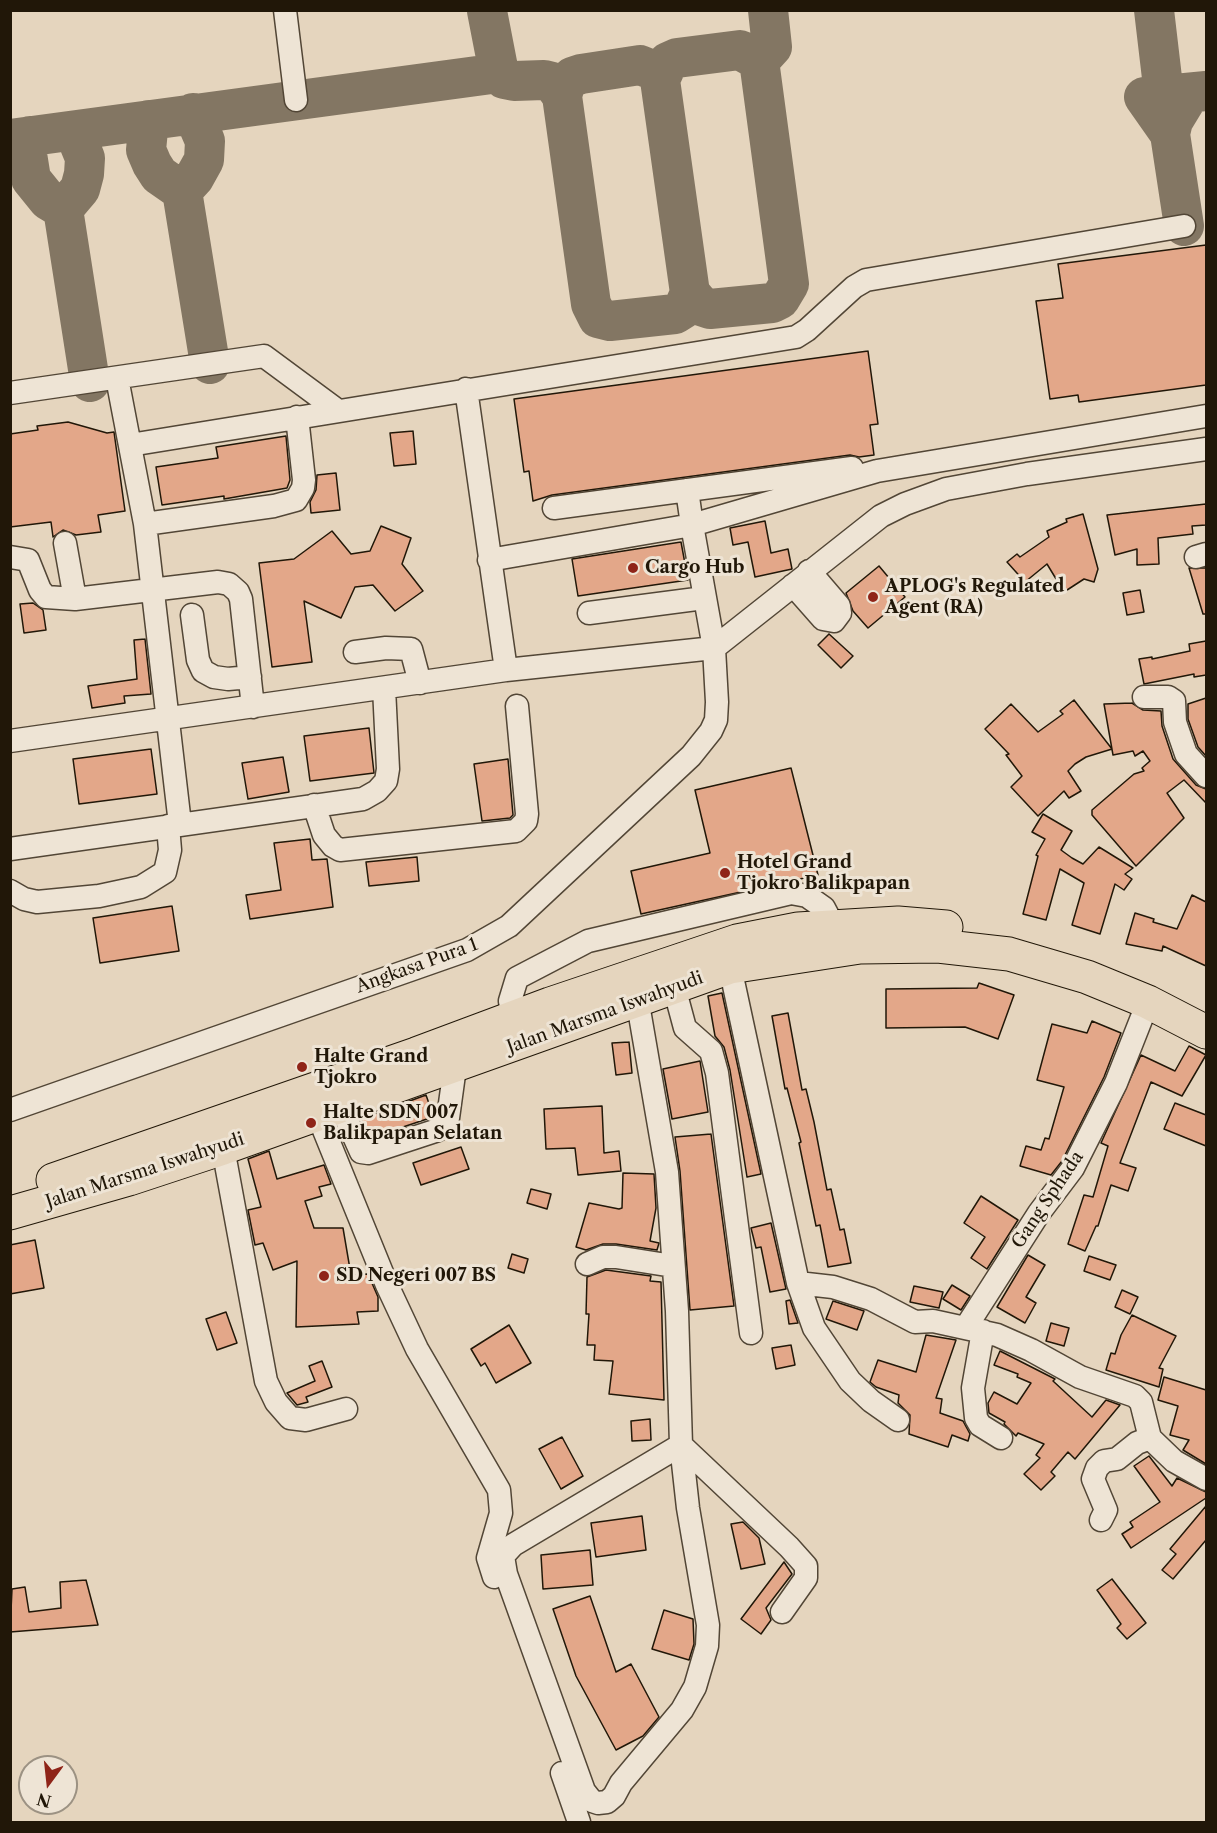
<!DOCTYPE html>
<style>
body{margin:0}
#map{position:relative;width:1217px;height:1833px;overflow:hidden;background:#e5d5be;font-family:"Libre Caslon Text",serif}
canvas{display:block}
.frame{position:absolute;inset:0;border:12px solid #211708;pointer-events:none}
.north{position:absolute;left:18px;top:1755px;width:60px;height:60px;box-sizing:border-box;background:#eee4d5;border:2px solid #9c9283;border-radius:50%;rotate:195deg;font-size:16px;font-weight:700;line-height:24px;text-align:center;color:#211708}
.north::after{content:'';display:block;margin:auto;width:21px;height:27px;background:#8f2418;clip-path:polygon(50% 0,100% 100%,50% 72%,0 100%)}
</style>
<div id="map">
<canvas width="1217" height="1833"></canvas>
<div class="frame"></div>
<div class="north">N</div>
</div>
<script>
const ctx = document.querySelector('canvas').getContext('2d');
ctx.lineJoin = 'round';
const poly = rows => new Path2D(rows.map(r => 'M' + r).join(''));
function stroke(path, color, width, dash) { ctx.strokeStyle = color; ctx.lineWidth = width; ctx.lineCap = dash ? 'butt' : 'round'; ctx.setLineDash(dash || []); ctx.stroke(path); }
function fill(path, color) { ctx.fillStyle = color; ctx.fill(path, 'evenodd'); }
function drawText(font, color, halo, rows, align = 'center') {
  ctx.font = font + ' "Libre Caslon Text",serif'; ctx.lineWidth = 6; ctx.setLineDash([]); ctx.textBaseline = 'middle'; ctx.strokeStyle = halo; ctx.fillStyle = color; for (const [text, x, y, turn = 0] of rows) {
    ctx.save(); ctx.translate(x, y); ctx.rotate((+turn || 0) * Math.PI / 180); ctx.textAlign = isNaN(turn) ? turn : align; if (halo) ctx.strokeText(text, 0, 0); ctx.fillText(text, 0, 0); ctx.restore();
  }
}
const taxiway = poly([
 [1154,10,1164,95],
 [487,11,499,73,504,79,514,81,544,80,552,82,562,96],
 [760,68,756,59,740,50,677,58,668,62,660,80,690,293,701,306,710,309,772,303,780,299,789,284,760,68,761,59,772,47,768,10],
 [660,80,655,71,640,65,581,74,572,77,565,85,562,96,591,304,598,318,610,321,675,314,683,309,690,293],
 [1190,93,1173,121,1170,134,1144,97,1206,91],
 [193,113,205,141,204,160,194,178,182,191,210,364],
 [149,120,146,150,152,164,159,175,182,191],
 [74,131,85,158,84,174,80,189,63,209,90,382],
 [1170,134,1184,226],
 [30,136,27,154,31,179,48,200,63,209],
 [10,139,499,73]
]);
const building = poly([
 [1206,245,1206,385,1079,402,1078,395,1050,399,1036,301,1063,298,1058,264,1206,245],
 [868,351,878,424,870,425,874,455,859,457,850,455,552,495,533,501,529,471,524,472,514,399,868,351],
 [68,422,107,433,114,432,125,511,98,515,101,532,76,535,63,530,53,537,51,522,10,527,10,434,38,430,37,426,68,422],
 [413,431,416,464,394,466,390,433,413,431],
 [286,436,290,480,287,488,224,499,224,496,162,505,156,467,218,458,216,447,286,436],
 [336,473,340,510,311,513,310,502,316,490,317,475,336,473],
 [1206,504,1206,525,1192,526,1193,534,1158,538,1159,564,1137,565,1137,549,1115,555,1107,515,1206,504],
 [1083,514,1098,569,1094,582,1084,579,1064,592,1047,564,1025,582,1007,562,1017,554,1020,557,1049,537,1047,531,1067,522,1066,519,1083,514],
 [765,521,771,553,788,549,792,569,755,577,748,542,733,545,730,528,765,521],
 [381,526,411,538,402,564,423,591,395,611,373,585,355,587,341,618,304,601,312,662,272,667,259,563,294,559,332,531,351,554,370,551,381,526],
 [681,542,688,580,578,596,572,559,681,542],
 [879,566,905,597,868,628,853,611,846,593,879,566],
 [1189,568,1206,568,1206,614,1203,614,1189,568],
 [1140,590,1144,612,1127,615,1123,593,1140,590],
 [33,603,43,610,46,630,24,633,20,604,33,603],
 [829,634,853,656,841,668,818,645,829,634],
 [145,639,151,694,124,696,125,703,92,708,88,686,137,679,134,640,145,639],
 [1206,641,1206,675,1194,677,1194,674,1144,684,1139,659,1152,657,1152,659,1190,651,1189,644,1206,641],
 [1206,698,1206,756,1198,747,1188,719,1188,704,1206,698],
 [1074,700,1112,749,1086,757,1075,764,1068,771,1081,791,1069,798,1064,791,1038,816,1011,787,1022,776,1006,755,1009,754,985,729,1011,704,1038,732,1063,714,1060,711,1074,700],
 [1132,703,1143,710,1161,711,1162,726,1173,759,1196,785,1206,789,1206,803,1184,780,1167,793,1184,818,1136,866,1092,815,1092,810,1134,774,1144,771,1142,768,1150,761,1143,751,1135,756,1133,751,1113,755,1104,704,1132,703],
 [369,728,374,773,310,781,304,736,369,728],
 [151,749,157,794,79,804,73,759,151,749],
 [283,757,289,792,248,799,242,763,283,757],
 [508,759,513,815,510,818,482,821,474,764,508,759],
 [791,768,818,875,641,914,631,871,710,853,695,790,791,768],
 [1043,814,1072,831,1061,850,1072,858,1083,864,1099,847,1133,868,1125,874,1132,879,1124,890,1115,884,1100,934,1072,925,1084,883,1060,869,1046,920,1023,914,1038,856,1036,855,1045,839,1032,832,1043,814],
 [310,839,312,860,327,859,333,907,250,919,246,895,281,890,274,843,310,839],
 [417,857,419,881,369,886,366,862,417,857],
 [1192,895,1206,902,1206,966,1163,946,1162,951,1126,944,1135,913,1154,919,1153,922,1177,929,1192,895],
 [172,906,179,951,100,963,93,918,172,906],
 [979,983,1014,995,998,1039,965,1027,886,1028,886,989,977,988,979,983],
 [722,993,761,1174,747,1177,730,1070,724,1047,715,1036,708,996,722,993],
 [788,1013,802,1090,806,1089,814,1122,827,1190,831,1189,840,1230,844,1229,851,1263,828,1267,820,1225,816,1226,799,1143,801,1142,787,1088,785,1089,772,1016,788,1013],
 [1092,1021,1121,1033,1104,1077,1062,1161,1051,1175,1020,1166,1026,1146,1041,1150,1045,1138,1049,1139,1064,1087,1037,1080,1052,1024,1087,1033,1092,1021],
 [629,1042,632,1073,616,1075,612,1043,629,1042],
 [1189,1046,1206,1055,1182,1096,1151,1082,1120,1163,1136,1168,1128,1191,1111,1185,1098,1226,1096,1226,1085,1251,1068,1244,1084,1195,1093,1197,1108,1146,1101,1143,1141,1055,1175,1071,1189,1046],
 [700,1061,708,1112,672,1119,663,1069,700,1061],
 [426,1095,433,1115,430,1118,370,1138,361,1119,426,1095],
 [1175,1103,1206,1115,1206,1146,1164,1129,1175,1103],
 [602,1106,604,1153,619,1151,621,1171,578,1175,575,1148,546,1149,544,1109,602,1106],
 [711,1134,734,1306,690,1310,680,1171,675,1137,711,1134],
 [461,1147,469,1169,421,1185,413,1163,461,1147],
 [269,1151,277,1179,324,1165,331,1184,319,1187,322,1196,305,1201,314,1228,343,1228,351,1275,368,1274,378,1297,378,1311,357,1312,359,1324,296,1327,297,1261,273,1270,263,1243,255,1245,248,1210,261,1207,248,1159,269,1151],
 [623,1173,654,1174,656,1208,650,1241,659,1243,657,1250,616,1244,603,1244,586,1250,576,1247,589,1203,619,1209,622,1208,623,1173],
 [531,1189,551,1194,547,1209,527,1203,531,1189],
 [981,1196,1018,1220,987,1269,971,1258,985,1237,964,1223,981,1196],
 [771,1223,786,1289,770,1292,761,1247,756,1248,751,1228,771,1223],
 [35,1240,44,1288,10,1294,10,1245,35,1240],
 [512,1254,528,1259,524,1273,508,1268,512,1254],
 [1028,1255,1045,1265,1026,1297,1036,1303,1025,1323,997,1307,1028,1255],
 [1089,1256,1116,1265,1110,1280,1084,1271,1089,1256],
 [606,1270,651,1276,650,1281,661,1282,664,1400,609,1394,613,1361,594,1360,595,1345,587,1345,589,1314,586,1314,587,1277,606,1270],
 [952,1285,970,1296,961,1310,943,1299,952,1285],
 [914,1286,943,1292,939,1308,910,1302,914,1286],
 [1122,1290,1138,1297,1130,1314,1115,1307,1122,1290],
 [790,1300,798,1323,789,1324,786,1301,790,1300],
 [833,1301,864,1311,857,1330,826,1319,833,1301],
 [226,1312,237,1343,217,1350,206,1319,226,1312],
 [1132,1315,1176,1336,1159,1368,1163,1369,1159,1387,1106,1370,1111,1353,1115,1354,1121,1335,1132,1315],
 [1051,1323,1069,1328,1064,1346,1046,1341,1051,1323],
 [509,1325,531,1363,496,1383,485,1363,481,1366,471,1349,509,1325],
 [926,1335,956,1340,936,1398,942,1399,940,1413,963,1421,970,1434,968,1441,952,1435,948,1447,909,1434,910,1415,898,1403,899,1395,876,1387,870,1382,878,1360,916,1372,926,1335],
 [791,1345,795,1365,776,1369,772,1348,791,1345],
 [1000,1351,1055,1379,1053,1381,1092,1417,1106,1400,1120,1405,1075,1459,1068,1452,1051,1472,1055,1476,1041,1490,1024,1474,1040,1458,1036,1455,1044,1444,1018,1433,1016,1436,1004,1424,1005,1422,989,1413,988,1403,994,1392,1017,1404,1031,1383,1017,1377,1018,1374,994,1365,1000,1351],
 [322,1361,332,1387,306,1397,308,1402,297,1405,287,1393,315,1381,309,1366,322,1361],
 [1164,1377,1206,1390,1206,1464,1183,1450,1189,1440,1170,1435,1178,1406,1158,1400,1164,1377],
 [650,1419,651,1440,632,1441,631,1421,650,1419],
 [562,1437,583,1476,561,1489,539,1449,562,1437],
 [1149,1456,1172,1486,1177,1478,1206,1492,1206,1498,1131,1548,1122,1534,1133,1527,1130,1522,1160,1502,1134,1466,1149,1456],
 [1206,1506,1206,1540,1173,1579,1162,1570,1176,1554,1170,1549,1206,1506],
 [642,1516,646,1550,596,1557,591,1523,642,1516],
 [743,1522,759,1538,765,1564,741,1569,731,1524,743,1522],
 [590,1550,593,1585,543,1589,541,1555,590,1550],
 [784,1562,792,1574,766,1608,771,1620,761,1634,741,1619,784,1562],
 [1112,1579,1146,1623,1127,1639,1117,1628,1121,1624,1097,1590,1112,1579],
 [86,1580,98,1625,10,1632,12,1589,25,1587,29,1612,61,1608,60,1582,86,1580],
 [590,1596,616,1672,631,1664,659,1717,643,1736,616,1750,576,1676,553,1609,590,1596],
 [664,1610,693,1619,694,1644,689,1660,652,1649,664,1610]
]);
const minor = poly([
 [285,10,296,100],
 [117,378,145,524,180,824],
 [466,389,506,670],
 [10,393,264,356,337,410],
 [130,445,796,337,807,330,854,287,866,280,1184,226],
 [554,508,852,468],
 [145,524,274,506,296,500,303,488,304,480,297,417],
 [65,543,75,599,218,582,229,584,238,592,241,599,253,707],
 [10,557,28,560,40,590,46,597,75,599],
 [1196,557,1206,554],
 [489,560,692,525,687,490],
 [793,585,823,619,834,621,840,613,839,606,809,571],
 [589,613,704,598],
 [192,615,198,660,203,671,214,677,228,679,250,677],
 [355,652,386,648,411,649,420,683],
 [1144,697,1168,697,1174,701,1175,722,1186,754,1206,776],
 [10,741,506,670,714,648,881,516,905,504,946,489,1027,474,1206,449],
 [314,805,324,835,333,846,340,850,516,831,526,821,527,814,517,706],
 [10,849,363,799,377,791,386,781,388,769,384,688],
 [10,891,24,899,37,902,99,896,141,887,165,872,170,850,168,826],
 [730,967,798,1283,814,1328,850,1381,871,1401,898,1420],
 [674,987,685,1028,711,1051,717,1073,751,1333],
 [637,998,667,1172,677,1311,681,1445,688,1508,708,1625,707,1646,695,1687,682,1710,621,1783,614,1796,607,1802,598,1803,592,1801,584,1791,506,1574,503,1556,513,1545,681,1445],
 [513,1018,510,1001,517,978,588,941,791,893,807,896,824,908,834,927],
 [340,1105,361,1152,368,1153,438,1130,448,1118,455,1067],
 [10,1110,467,950,509,926,691,756,711,731,716,720,717,702,714,648,692,525,877,471,1206,416],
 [317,1113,387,1285,417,1349,499,1490,501,1513,488,1558,494,1577],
 [223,1148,266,1381,276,1402,290,1418,306,1420,346,1409],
 [587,1264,603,1257,616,1257,673,1266],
 [798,1283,833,1287,871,1299,915,1322,933,1321,997,1335,1031,1350,1080,1377,1135,1396,1141,1402,1150,1438,1174,1461,1206,1479],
 [966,1327,1039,1213,1073,1168,1116,1083,1148,1002],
 [983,1331,973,1388,976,1418,980,1425,1001,1438],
 [681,1445,789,1547,806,1566,806,1578,782,1612],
 [1101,1520,1106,1510,1093,1479,1097,1468,1104,1461,1117,1459,1137,1443,1150,1438],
 [562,1773,579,1822]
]);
const highway = poly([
 [53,1180,416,1054,550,1004,737,941,798,929,898,923,946,927],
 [10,1213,129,1179,223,1148,730,967,860,947,938,946,1009,954,1087,977,1148,1002,1206,1032]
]);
const markers = [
 [633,568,6,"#8f2418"],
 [873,597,6,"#8f2418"],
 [725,873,6,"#8f2418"],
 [302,1067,6,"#8f2418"],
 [311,1123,6,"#8f2418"],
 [324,1276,6,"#8f2418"]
];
const poiNames = [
 ["Cargo Hub",645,568],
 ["APLOG's Regulated",885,587],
 ["Agent (RA)",885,608],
 ["Hotel Grand",737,863],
 ["Tjokro Balikpapan",737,884],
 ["Halte Grand",314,1057],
 ["Tjokro",314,1078],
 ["Halte SDN 007",323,1113],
 ["Balikpapan Selatan",323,1134],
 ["SD Negeri 007 BS",336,1276]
];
const streetNames = [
 ["Angkasa Pura 1",417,966,-20],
 ["Jalan Marsma Iswahyudi",605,1013,-20],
 ["Jalan Marsma Iswahyudi",145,1171,-18],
 ["Gang Sphada",1048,1200,-56]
];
stroke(taxiway, '#837663', 40);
fill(building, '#e3a789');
stroke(building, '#211708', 1.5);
stroke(minor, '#524636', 25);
stroke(highway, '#211708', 35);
stroke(minor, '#eee4d5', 22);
stroke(highway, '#e5d5be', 33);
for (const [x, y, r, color] of markers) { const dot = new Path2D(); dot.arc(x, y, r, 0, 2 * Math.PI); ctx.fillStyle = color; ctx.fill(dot); stroke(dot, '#eee4d5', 2); }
drawText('bold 18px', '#211708', '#eee4d5', poiNames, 'left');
drawText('18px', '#211708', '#eee4d5', streetNames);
</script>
